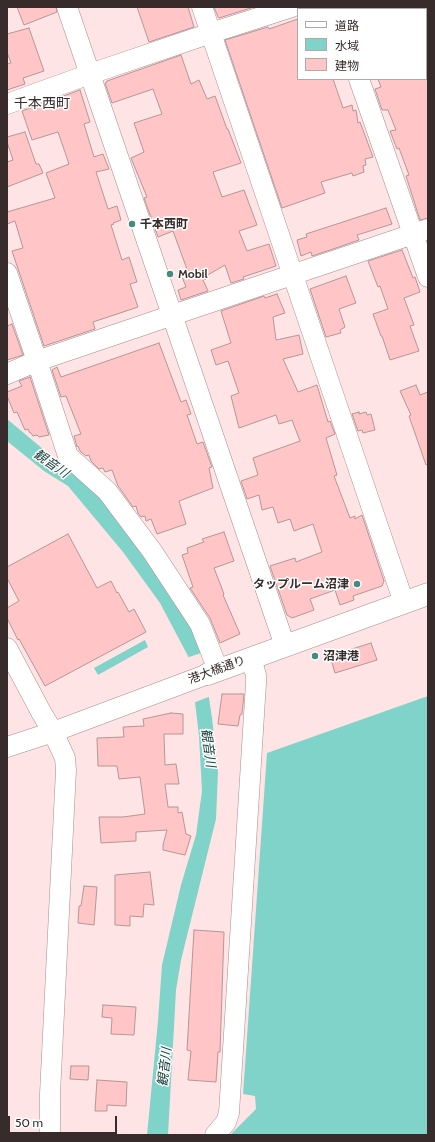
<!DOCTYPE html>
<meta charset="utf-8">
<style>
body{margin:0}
#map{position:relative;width:435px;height:1142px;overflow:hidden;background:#fee4e4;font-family:Cabin,"Noto Sans JP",sans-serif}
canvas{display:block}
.frame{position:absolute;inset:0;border:8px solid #372b2b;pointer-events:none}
.legend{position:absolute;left:297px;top:8px;width:130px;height:72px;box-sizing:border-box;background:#fff;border:1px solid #afaaaa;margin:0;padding:5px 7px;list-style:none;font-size:12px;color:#372b2b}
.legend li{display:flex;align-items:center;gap:8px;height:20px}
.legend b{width:20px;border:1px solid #afaaaa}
.scale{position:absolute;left:8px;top:1116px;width:109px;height:18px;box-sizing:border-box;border:2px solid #372b2b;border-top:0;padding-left:5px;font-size:12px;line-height:14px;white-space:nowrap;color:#372b2b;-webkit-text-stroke:3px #fff;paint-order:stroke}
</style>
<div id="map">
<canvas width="435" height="1142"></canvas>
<div class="frame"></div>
<ul class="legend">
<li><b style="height:5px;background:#fff"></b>道路</li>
<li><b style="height:11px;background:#80d3c8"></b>水域</li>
<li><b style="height:11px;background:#ffc5c7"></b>建物</li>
</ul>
<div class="scale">50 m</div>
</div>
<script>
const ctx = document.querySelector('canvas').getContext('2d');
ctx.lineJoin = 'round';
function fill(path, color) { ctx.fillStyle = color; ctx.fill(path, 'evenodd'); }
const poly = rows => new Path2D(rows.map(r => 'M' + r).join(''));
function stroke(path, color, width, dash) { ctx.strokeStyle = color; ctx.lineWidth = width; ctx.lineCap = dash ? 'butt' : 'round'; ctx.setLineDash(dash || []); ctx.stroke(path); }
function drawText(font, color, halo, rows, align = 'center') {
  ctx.font = font + ' Cabin,"Noto Sans JP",sans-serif'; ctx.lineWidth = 3; ctx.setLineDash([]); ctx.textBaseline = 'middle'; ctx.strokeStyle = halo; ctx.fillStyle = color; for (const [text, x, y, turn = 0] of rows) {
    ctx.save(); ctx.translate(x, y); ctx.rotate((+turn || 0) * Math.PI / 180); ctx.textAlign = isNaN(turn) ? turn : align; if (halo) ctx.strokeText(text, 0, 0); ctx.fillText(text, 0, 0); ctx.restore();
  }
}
const water = poly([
 [7,419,98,495,168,589,193,631,202,651,212,718,218,772,216,819,181,960,176,990,168,1135,147,1135,158,1021,162,965,181,885,196,835,202,791,199,736,195,702,188,656,160,603,123,552,68,486,44,471,7,441],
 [145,640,148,647,98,675,94,668],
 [428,696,428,1135,230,1135,256,1109,255,1096,243,1094,267,753]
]);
const pier = poly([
 [204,652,211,696,193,703,186,658]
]);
const building = poly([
 [17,7,56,7,57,12,24,25,17,7],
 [137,7,188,7,194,27,149,42,137,7],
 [214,7,254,7,219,18,218,17,214,7],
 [298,19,298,79,333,79,343,108,352,105,353,111,356,110,358,123,360,122,373,157,365,159,366,165,363,166,364,172,353,176,352,173,321,182,325,193,282,208,225,40,268,27,269,29,298,19],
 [29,28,44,71,23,78,25,84,7,90,7,64,11,63,7,52,7,34,29,28],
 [181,55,191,84,199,80,207,99,215,96,227,129,228,129,241,163,213,172,222,197,244,190,257,225,239,231,247,251,269,244,276,266,243,277,244,279,231,283,225,265,206,276,206,279,203,280,208,291,181,300,178,290,186,287,181,274,188,272,173,231,158,237,144,198,147,197,131,158,144,152,134,123,162,114,153,89,112,103,105,83,107,82,107,81,181,55],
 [378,79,428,79,428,218,420,220,406,176,409,175,399,148,397,149,390,131,396,130,388,110,382,110,375,89,381,87,378,79],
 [80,90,90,122,84,124,94,157,103,154,109,169,96,172,108,209,117,206,121,220,113,223,114,224,111,225,122,260,129,257,137,282,130,284,138,307,93,322,95,329,44,346,12,251,23,248,15,221,7,224,7,212,55,198,46,173,69,164,58,132,32,140,22,111,80,90],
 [25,132,36,164,39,164,43,173,7,187,7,162,13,160,7,142,7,137,25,132],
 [386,208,392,224,357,235,359,240,336,248,312,256,311,252,301,256,297,240,307,237,306,234,386,208],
 [402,250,413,278,415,277,420,292,404,298,414,325,410,326,419,351,390,360,382,336,381,336,373,314,388,309,380,286,378,287,368,261,402,250],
 [346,276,356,303,339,309,345,327,340,330,341,333,326,337,310,289,346,276],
 [277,294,285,313,273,317,276,340,299,335,303,354,283,359,298,392,317,385,328,422,330,421,335,434,326,438,337,475,334,476,350,518,355,516,355,519,362,515,384,581,382,586,353,596,354,600,340,605,335,590,310,599,314,610,292,618,287,615,270,566,295,558,296,562,322,552,313,524,294,531,290,519,278,523,273,507,262,510,259,495,247,499,241,481,258,475,253,458,300,441,292,420,279,424,276,415,239,428,231,396,239,393,228,361,216,365,211,350,231,343,221,311,264,296,265,298,277,294],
 [12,324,23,355,7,360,7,326,12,324],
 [159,343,181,402,186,400,191,414,187,415,197,444,203,442,212,467,209,468,213,488,179,501,186,524,157,534,151,519,146,521,145,516,141,517,138,513,136,506,133,507,118,486,112,470,105,472,103,468,99,469,91,461,89,455,86,456,80,451,78,446,77,447,74,436,81,434,66,396,61,397,52,370,57,367,61,377,159,343],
 [30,377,49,435,39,437,37,435,33,436,31,433,30,433,28,429,25,430,17,412,14,413,7,396,7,392,22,386,19,381,30,377],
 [416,385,420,395,428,392,428,464,426,465,409,416,411,415,400,391,416,385],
 [359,412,359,414,366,412,367,415,371,414,375,430,363,433,362,430,358,431,352,414,359,412],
 [224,532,234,561,214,568,224,594,223,595,240,634,220,643,210,618,190,588,193,587,182,555,188,553,187,548,204,542,202,539,224,532],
 [68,534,97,588,111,581,117,593,118,592,129,612,134,609,146,632,45,686,19,639,18,640,7,618,7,608,19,601,7,578,7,567,68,534],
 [371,643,377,660,335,673,330,656,371,643],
 [222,694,244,694,242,714,240,715,238,726,218,724,222,694],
 [171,713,183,714,183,734,164,734,165,765,176,764,179,784,165,784,168,807,178,807,178,813,182,812,186,834,191,836,185,855,163,850,163,845,167,830,136,832,136,841,101,843,99,817,123,817,145,814,140,777,119,779,117,766,98,766,97,738,124,737,123,727,144,726,143,719,171,713],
 [150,872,154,905,144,904,143,917,130,916,130,926,115,925,115,875,150,872],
 [84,886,97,887,94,925,78,923,79,906,81,906,84,886],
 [194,930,224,932,220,1052,218,1052,216,1082,188,1080,191,1051,187,1050,194,930],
 [103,1005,136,1007,134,1035,111,1034,112,1018,102,1017,103,1005],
 [71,1066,89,1066,88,1080,70,1079,71,1066],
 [97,1080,127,1082,126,1106,107,1105,107,1111,95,1111,97,1080]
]);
const minor = poly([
 [67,7,285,646],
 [202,7,404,603],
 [333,7,334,9],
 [359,79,428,277],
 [7,104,90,74,211,33,292,7],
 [7,273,37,361,68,456,107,491,152,551,200,624,218,670],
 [7,374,37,361,173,315,428,229],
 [7,648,41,712,53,732,65,758,66,770,50,1094,50,1135],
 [7,747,53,732,208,674],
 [215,1135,226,1122,229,1113,256,683,256,675,251,658]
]);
const major = poly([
 [208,674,428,594]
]);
const markers = [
 [132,224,4,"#458b83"],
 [170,274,4,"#458b83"],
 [357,584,4,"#458b83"],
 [315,656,4,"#458b83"]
];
const poiNames = [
 ["千本西町",140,224],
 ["Mobil",178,274],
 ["タップルーム沼津",349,584,"right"],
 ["沼津港",323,656]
];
const streetNames = [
 ["港大橋通り",217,670,-20]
];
const waterNames = [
 ["観音川",51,464,35],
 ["観音川",208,748,82],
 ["観音川",165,1067,-84]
];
const quarterNames = [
 ["千本西町",42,104]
];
fill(water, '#80d3c8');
fill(pier, '#fee4e4');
fill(building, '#ffc5c7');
stroke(building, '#b59697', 1);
stroke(minor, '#aa8c8d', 21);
stroke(major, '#aa8c8d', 23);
stroke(minor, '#fff', 20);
stroke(major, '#fff', 22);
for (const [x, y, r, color] of markers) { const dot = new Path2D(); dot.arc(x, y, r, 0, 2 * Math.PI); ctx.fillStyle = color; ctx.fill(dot); stroke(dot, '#fff', 1.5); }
drawText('bold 12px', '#372b2b', '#fff', poiNames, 'left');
drawText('12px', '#372b2b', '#fff', streetNames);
drawText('italic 13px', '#1a413d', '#fff', waterNames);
drawText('14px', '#372b2b', '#fff', quarterNames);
</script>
